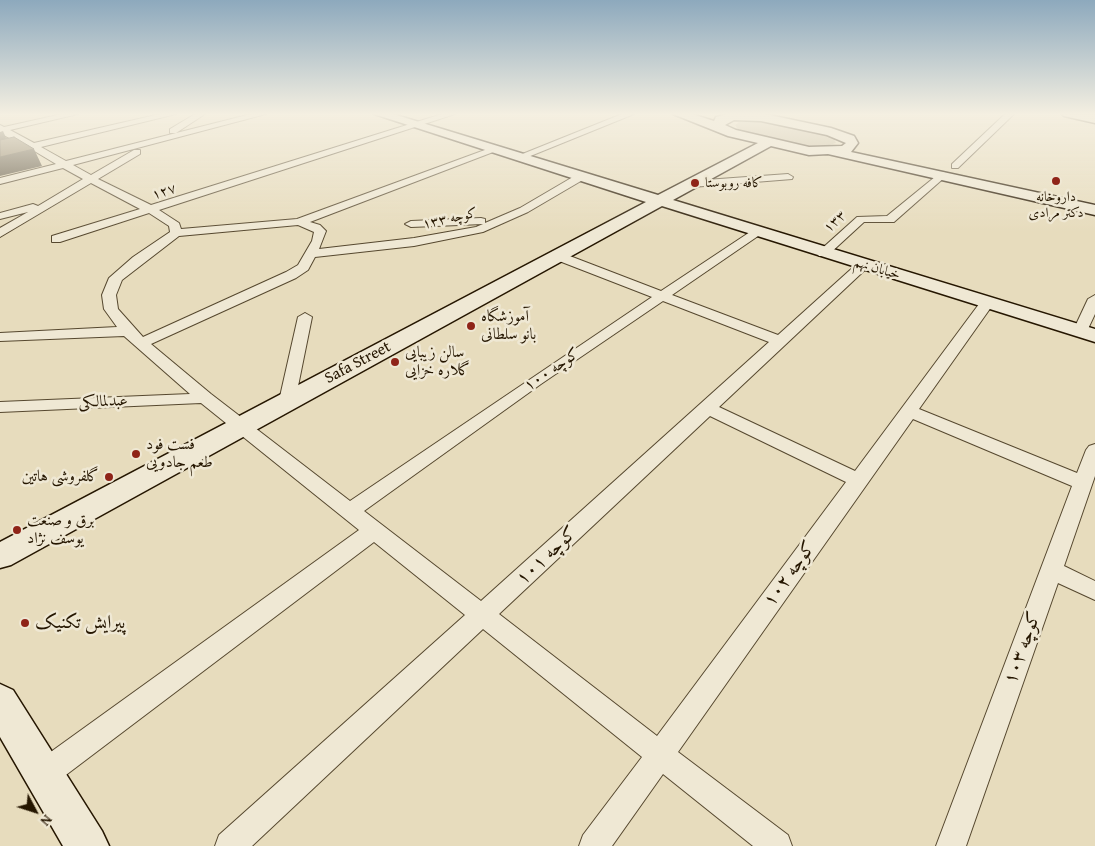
<!DOCTYPE html>
<meta charset="utf-8">
<style>
body{margin:0}
#map{position:relative;width:1095px;height:846px;overflow:hidden;background:#e7dcbd;font-family:"Gentium Book Plus",serif}
canvas{display:block}
.north{position:absolute;left:10px;top:786px;width:50px;height:50px;-webkit-text-stroke:4px #efe8d4;paint-order:stroke;rotate:130deg;font-size:14px;font-weight:700;line-height:20px;text-align:center;color:#251600}
.north::after{content:'';display:block;margin:auto;width:18px;height:22px;background:#251600;clip-path:polygon(50% 0,100% 100%,50% 72%,0 100%)}
</style>
<div id="map">
<canvas width="1095" height="846"></canvas>
<div class="north">N</div>
</div>
<script>
const ctx = document.querySelector('canvas').getContext('2d');
ctx.lineJoin = 'round';
function fill(path, color) { ctx.fillStyle = color; ctx.fill(path, 'evenodd'); }
const poly = rows => new Path2D(rows.map(r => 'M' + r).join(''));
function stroke(path, color, width, dash) { ctx.strokeStyle = color; ctx.lineWidth = width; ctx.lineCap = dash ? 'butt' : 'round'; ctx.setLineDash(dash || []); ctx.stroke(path); }
function drawText(font, color, halo, rows, align = 'center') {
  ctx.font = font + ' "Gentium Book Plus",Amiri,serif'; ctx.lineWidth = 5; ctx.setLineDash([]); ctx.textBaseline = 'middle'; ctx.strokeStyle = halo; ctx.fillStyle = color; for (const [text, x, y, turn = 0] of rows) {
    ctx.save(); ctx.translate(x, y); ctx.rotate((+turn || 0) * Math.PI / 180); ctx.textAlign = isNaN(turn) ? turn : align; if (halo) ctx.strokeText(text, 0, 0); ctx.fillText(text, 0, 0); ctx.restore();
  }
}
const green = poly([
 [758,120,824,134,834,139,836,143,823,147,804,146,748,133,738,129,735,125,739,122]
]);
const street = poly([
 [62,114,78,114,10,130,34,143,160,114,176,114,41,147,66,161,251,114,266,114,73,165,91,175,134,150,140,150,140,154,98,179,151,205,442,114,455,114,159,210,179,223,181,229,297,219,493,147,501,149,310,222,320,225,326,231,319,249,414,238,476,227,483,224,411,227,405,224,411,221,481,218,485,219,485,223,520,208,578,174,586,174,586,178,528,212,483,232,414,246,315,257,308,270,296,278,151,344,211,394,350,501,652,297,554,259,552,256,554,253,562,253,661,291,753,230,761,230,761,234,672,295,778,335,859,262,867,262,869,265,867,268,719,407,855,471,982,300,992,300,994,303,919,409,1077,473,1086,450,1089,446,1095,444,1095,476,1064,566,1095,581,1095,600,1058,583,966,846,936,846,1072,486,913,419,678,752,788,835,792,846,753,846,663,774,612,846,579,846,583,835,642,757,483,629,252,846,215,846,219,835,465,615,374,542,54,784,44,788,34,784,30,774,34,764,359,530,201,403,0,412,0,402,190,394,124,336,0,341,0,333,117,327,104,309,102,295,109,278,133,257,170,232,169,226,149,213,60,242,52,242,52,236,140,209,91,183,0,237,0,228,28,212,0,219,0,213,33,204,38,206,83,179,63,168,0,184,0,178,56,164,31,149,0,157,0,151,24,146,0,133,0,125,4,127,62,114],
 [298,225,314,232,312,241,298,265,286,272,143,337,118,309,116,295,122,280,179,236,298,225],
 [663,301,769,342,481,601,364,511,541,384,663,301],
 [710,416,846,482,657,736,499,614,710,416],
 [195,114,205,114,176,133,170,133,170,129,195,114],
 [622,114,634,114,523,159,515,157,622,114],
 [1005,114,1014,114,958,168,952,168,952,164,1005,114],
 [941,172,945,173,945,177,894,222,864,222,827,256,819,256,817,253,857,217,887,216,941,172],
 [788,174,793,177,792,179,692,187,687,184,692,181,788,174],
 [1095,295,1095,314,1087,331,1080,335,1075,334,1073,331,1088,299,1095,295],
 [305,313,312,317,295,401,293,405,287,406,281,405,279,401,298,317,305,313]
]);
const secondary = poly([
 [374,114,393,114,658,195,758,143,728,136,673,114,692,114,714,121,716,117,727,114,765,114,831,128,854,136,858,143,851,152,1095,205,1095,215,828,154,809,155,771,146,673,200,1095,329,1095,342,662,206,11,565,0,568,0,542,646,202,374,114],
 [734,120,761,121,827,135,846,143,842,146,809,147,736,130,725,125,734,120],
 [1062,114,1095,115,1095,123,1064,116,1062,114],
 [0,684,13,690,102,831,109,846,63,846,0,737,0,684]
]);
const shadedWall = poly([
 [3,131,10,147,0,149,0,132],
 [34,149,42,166,0,176,0,157]
]);
const building = poly([
 [14,137,34,149,0,157,0,140,14,137]
]);
const markers = [
 [1056,181,5,"#8f2418"],
 [695,183,5,"#8f2418"],
 [471,326,5,"#8f2418"],
 [395,362,5,"#8f2418"],
 [136,454,5,"#8f2418"],
 [109,477,5,"#8f2418"],
 [17,530,5,"#8f2418"],
 [25,623,5,"#8f2418"]
];
const farPoinames = [
 ["کافه روبوستا",705,183],
 ["داروخانه",1056,197,"center"],
 ["دکتر مرادی",1056,213,"center"]
];
const farStreetnames = [
 ["۱۲۷",164,192,-18],
 ["کوچه ۱۳۳",450,219,-12],
 ["۱۳۳",835,222,-42],
 ["خیابان نهم",877,269,17]
];
const poiNames = [
 ["آموزشگاه",481,317],
 ["بانو سلطانی",481,335],
 ["سالن زیبایی",405,353],
 ["گلاره خزایی",405,371],
 ["فست فود",146,445],
 ["طعم جادویی",146,463],
 ["گلفروشی هاتین",99,477,"right"],
 ["برق و صنعت",27,521],
 ["یوسف نژاد",27,539]
];
const streetNames = [
 ["Safa Street",358,363,-28],
 ["کوچه ۱۰۰",552,370,-34],
 ["عبدلمالکی",103,402,-2]
];
const nearStreetnames = [
 ["کوچه ۱۰۱",547,556,-43],
 ["کوچه ۱۰۲",790,574,-54],
 ["کوچه ۱۰۳",1023,648,-70]
];
const nearPoinames = [
 ["پیرایش تکنیک",35,623]
];
fill(green, '#c6ba9d');
stroke(street, '#56482f', 2);
stroke(secondary, '#251600', 3);
fill(street, '#efe8d4');
fill(secondary, '#efe8d4');
fill(shadedWall, '#615845');
fill(building, '#8a7d62');
stroke(building, '#615845', 1);
const sky = ctx.createLinearGradient(0, 0, 0, 233);
sky.addColorStop(0, '#8da9bd');
sky.addColorStop(0.49, '#f4efe1');
sky.addColorStop(1, '#f4efe100');
ctx.fillStyle = sky;
ctx.fillRect(0, 0, 1095, 233);
for (const [x, y, r, color] of markers) { const dot = new Path2D(); dot.arc(x, y, r, 0, 2 * Math.PI); ctx.fillStyle = color; ctx.fill(dot); stroke(dot, '#efe8d4', 2); }
drawText('14px', '#251600', '#efe8d4', farPoinames, 'left');
drawText('14px', '#251600', '#efe8d4', farStreetnames);
drawText('16px', '#251600', '#efe8d4', poiNames, 'left');
drawText('16px', '#251600', '#efe8d4', streetNames);
drawText('19px', '#251600', '#efe8d4', nearStreetnames);
drawText('19px', '#251600', '#efe8d4', nearPoinames, 'left');
</script>
